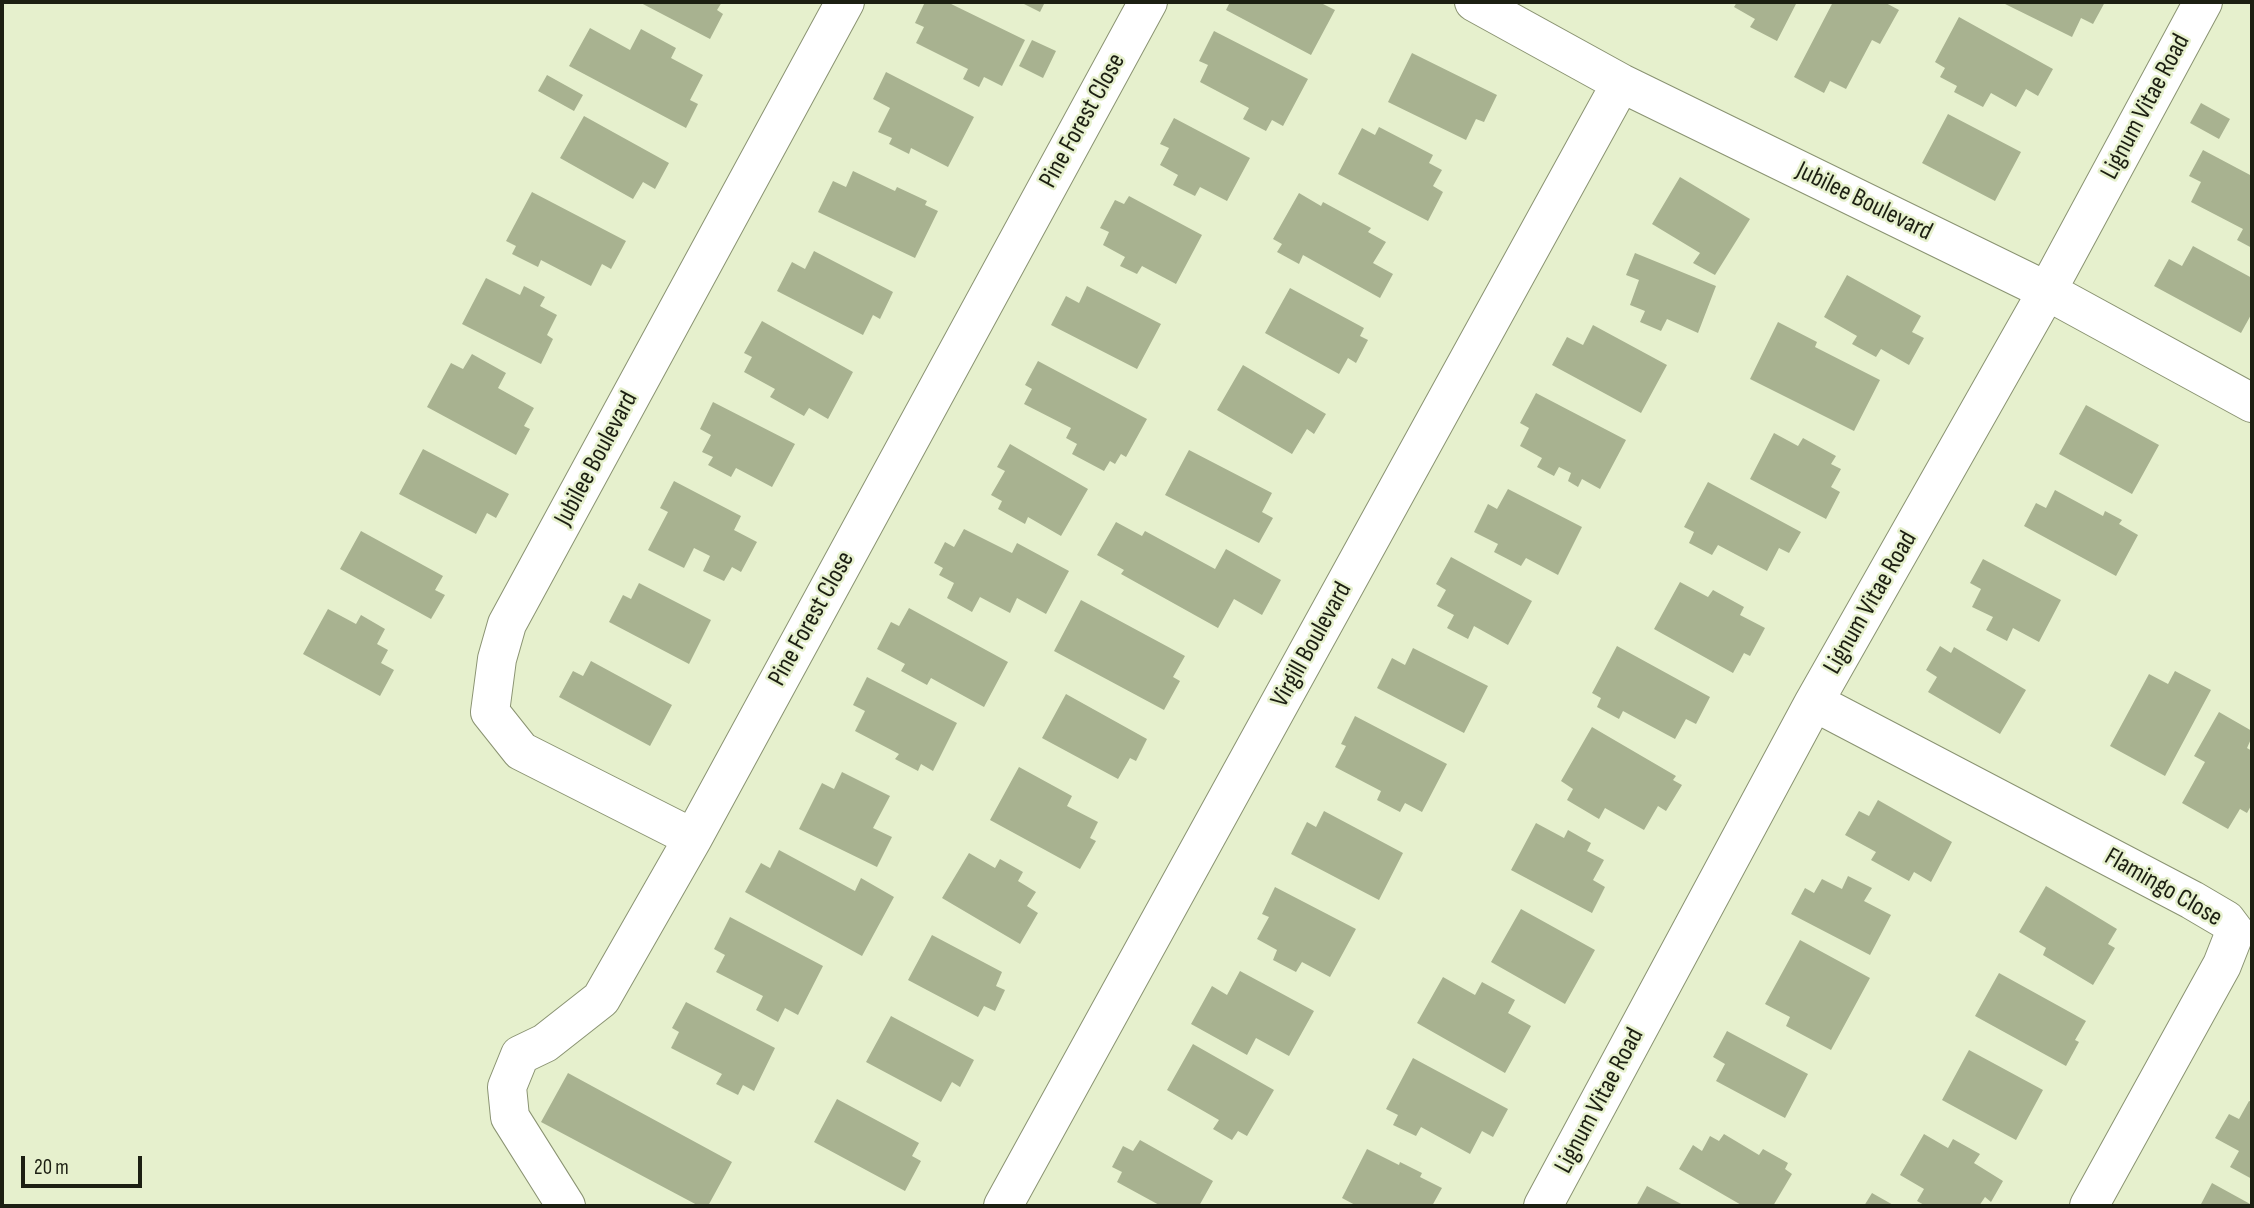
<!DOCTYPE html>
<style>
body{margin:0}
#map{position:relative;width:2254px;height:1208px;overflow:hidden;background:#e6f0cd;font-family:"Sofia Sans Condensed",sans-serif}
canvas{display:block}
.frame{position:absolute;inset:0;border:4px solid #1c1f12;pointer-events:none}
.scale{position:absolute;left:21px;top:1156px;width:121px;height:32px;box-sizing:border-box;border:4px solid #1c1f12;border-top:0;padding-left:9px;font-size:21px;line-height:24px;white-space:nowrap;color:#1c1f12;-webkit-text-stroke:5px #e6f0cd;paint-order:stroke}
</style>
<div id="map">
<canvas width="2254" height="1208"></canvas>
<div class="frame"></div>
<div class="scale">20 m</div>
</div>
<script>
const ctx = document.querySelector('canvas').getContext('2d');
ctx.lineJoin = 'round';
function fill(path, color) { ctx.fillStyle = color; ctx.fill(path, 'evenodd'); }
const poly = rows => new Path2D(rows.map(r => 'M' + r).join(''));
function stroke(path, color, width, dash) { ctx.strokeStyle = color; ctx.lineWidth = width; ctx.lineCap = dash ? 'butt' : 'round'; ctx.setLineDash(dash || []); ctx.stroke(path); }
function drawText(font, color, halo, rows, align = 'center') {
  ctx.font = font + ' "Sofia Sans Condensed",sans-serif'; ctx.lineWidth = 5; ctx.setLineDash([]); ctx.textBaseline = 'middle'; ctx.strokeStyle = halo; ctx.fillStyle = color; for (const [text, x, y, turn = 0] of rows) {
    ctx.save(); ctx.translate(x, y); ctx.rotate((+turn || 0) * Math.PI / 180); ctx.textAlign = isNaN(turn) ? turn : align; if (halo) ctx.strokeText(text, 0, 0); ctx.fillText(text, 0, 0); ctx.restore();
  }
}
const building = poly([
 [639,2,722,2,717,10,723,14,710,39],
 [925,2,947,2,1025,40,1002,86,984,77,979,87,963,79,968,69,916,43,924,27,915,23],
 [1020,2,1045,2,1040,12],
 [1230,2,1319,2,1335,10,1311,55,1226,10],
 [1737,2,1797,2,1777,41,1750,27,1755,19,1734,7],
 [1833,2,1884,2,1899,10,1880,44,1872,40,1846,89,1830,81,1824,93,1794,77],
 [2001,2,2105,2,2093,24,2081,18,2072,37],
 [1959,17,2053,69,2038,96,2026,89,2016,107,1991,93,1983,107,1954,92,1957,86,1940,77,1945,68,1935,62],
 [590,28,630,50,641,29,676,48,671,58,703,75,690,100,698,104,686,128,569,66],
 [1214,31,1308,79,1283,126,1272,120,1266,131,1243,119,1249,108,1200,82,1208,65,1199,61],
 [1032,40,1056,51,1043,78,1019,66],
 [1412,53,1497,95,1484,122,1476,119,1466,140,1388,102],
 [886,72,974,117,948,167,911,148,909,154,889,144,892,138,878,132,890,108,873,99],
 [547,75,583,95,574,111,538,91],
 [2201,103,2230,119,2219,139,2190,123],
 [1948,114,2021,152,1995,201,1922,163],
 [584,116,669,163,655,189,643,182,633,199,560,158],
 [1174,118,1250,158,1227,201,1200,187,1195,196,1173,185,1178,175,1160,165,1169,148,1160,144],
 [1379,127,1433,155,1429,163,1442,170,1433,186,1443,192,1428,221,1338,174,1362,128,1375,135],
 [2203,150,2252,176,2252,248,2237,240,2243,229,2191,202,2201,182,2189,176],
 [853,171,895,191,897,187,927,201,925,205,938,211,915,258,818,212,833,181,846,187],
 [1680,177,1750,219,1715,275,1693,263,1700,253,1652,224],
 [532,192,626,241,611,269,602,264,591,286,541,260,538,267,512,254,516,246,506,241],
 [1299,193,1321,206,1323,202,1371,228,1368,232,1386,242,1373,263,1393,274,1380,298,1303,255,1299,264,1277,252,1282,244,1273,239],
 [1129,196,1202,235,1176,284,1142,266,1137,274,1120,266,1125,257,1103,245,1109,232,1100,228,1115,200,1124,204],
 [2193,246,2252,278,2252,313,2241,333,2154,286,2169,259,2182,266],
 [814,251,893,292,880,319,873,315,863,335,777,291,792,262,805,269],
 [1635,253,1716,286,1698,333,1667,319,1661,331,1640,322,1645,311,1630,305,1639,280,1626,275],
 [1847,275,1921,316,1912,332,1924,338,1909,365,1881,349,1876,357,1852,344,1857,336,1824,317],
 [486,278,520,295,524,286,545,297,540,306,557,315,547,335,553,339,541,364,462,324],
 [1087,286,1161,324,1137,369,1051,325,1066,296,1079,303],
 [1290,288,1364,328,1360,336,1368,340,1356,363,1348,358,1339,374,1265,333],
 [762,321,853,372,828,419,809,408,804,416,770,397,775,389,744,372,752,357,744,353],
 [1778,322,1817,342,1815,347,1880,380,1854,431,1750,379],
 [1593,325,1667,365,1641,413,1552,365,1567,337,1583,345],
 [472,354,506,373,498,388,534,408,524,426,530,429,516,455,427,407,451,363,463,369],
 [1038,361,1147,419,1126,457,1121,454,1115,464,1110,461,1104,471,1072,454,1077,444,1066,438,1071,428,1024,404,1032,389,1025,385],
 [1243,365,1326,414,1314,434,1307,429,1292,454,1217,410],
 [1536,393,1626,440,1600,489,1582,479,1578,487,1568,481,1571,473,1559,467,1554,476,1537,467,1542,458,1520,446,1529,428,1520,423],
 [713,402,795,444,772,487,736,468,731,477,708,465,713,457,702,452,711,435,700,429],
 [2086,405,2159,445,2132,494,2059,454],
 [1774,433,1798,446,1803,438,1836,456,1831,464,1841,469,1831,487,1840,492,1826,519,1750,479],
 [1010,444,1088,489,1061,536,1028,517,1025,524,998,509,1002,501,991,495,1005,471,997,467],
 [423,449,509,494,496,518,487,513,476,534,399,494],
 [1189,450,1272,493,1262,512,1273,518,1259,543,1165,495],
 [674,481,741,516,734,530,757,542,741,572,732,567,724,581,703,571,710,556,694,548,684,568,648,550,668,512,660,508],
 [1708,482,1801,532,1789,553,1779,548,1767,571,1718,545,1712,555,1689,543,1694,532,1684,527],
 [1508,489,1582,527,1558,575,1526,558,1521,566,1494,552,1498,544,1474,532,1488,504,1497,509],
 [2055,490,2103,516,2105,511,2122,520,2119,524,2138,535,2116,576,2024,526,2036,503,2046,508],
 [1116,522,1142,536,1145,531,1215,569,1226,549,1281,580,1262,615,1234,599,1218,628,1121,574,1124,570,1097,555],
 [964,529,1012,553,1017,543,1069,571,1046,614,1017,598,1010,613,980,597,972,612,947,598,954,583,939,575,943,568,934,563,945,542,954,547],
 [361,531,443,576,435,590,445,595,431,619,340,569],
 [1451,557,1532,601,1508,645,1474,626,1468,639,1447,628,1454,615,1437,606,1446,590,1436,584],
 [1983,559,2061,600,2039,642,2013,628,2007,641,1986,630,1993,617,1972,607,1981,589,1970,583],
 [1680,582,1708,597,1713,590,1744,607,1740,615,1765,628,1750,656,1744,653,1733,673,1654,629],
 [639,583,711,620,689,664,609,622,623,595,631,599],
 [1081,600,1185,656,1173,677,1180,681,1164,710,1054,651],
 [909,608,1008,662,984,707,931,678,927,685,901,671,905,664,877,649,891,622,899,626],
 [328,609,356,624,361,615,385,629,377,644,388,650,381,663,394,670,380,696,303,654],
 [1617,646,1710,697,1696,724,1686,719,1675,739,1623,711,1619,719,1597,707,1601,698,1592,693],
 [1940,646,1951,653,1954,647,2026,690,2000,734,1928,692,1937,677,1926,670],
 [1413,648,1488,686,1464,733,1377,688,1392,658,1405,665],
 [591,661,672,705,650,746,559,697,573,671,583,676],
 [2175,671,2211,690,2165,776,2110,746,2149,674,2168,684],
 [867,677,957,723,933,771,921,764,918,771,895,759,899,754,855,731,865,711,853,705],
 [1066,694,1147,739,1136,761,1130,758,1118,779,1042,738],
 [2219,712,2252,731,2252,737,2247,748,2252,751,2252,804,2247,813,2240,809,2228,829,2182,803,2205,762,2194,756],
 [1355,716,1447,764,1422,812,1405,803,1400,812,1377,800,1381,791,1335,767,1346,746,1341,744],
 [1592,727,1676,776,1673,780,1682,785,1666,811,1658,806,1644,830,1605,808,1599,819,1567,800,1573,789,1561,781],
 [1019,767,1072,796,1067,806,1098,822,1090,838,1096,841,1080,869,990,820],
 [842,772,890,796,873,828,892,837,877,867,799,829,822,783,834,789],
 [1878,800,1952,842,1931,882,1914,872,1909,881,1871,860,1876,852,1845,835,1859,811,1869,816],
 [1324,811,1403,853,1379,900,1291,854,1307,822,1316,827],
 [1536,823,1564,838,1568,830,1591,843,1587,851,1604,860,1593,880,1605,887,1592,913,1511,870],
 [779,850,855,891,861,878,894,897,862,956,745,892,761,863,770,868],
 [969,853,995,868,1000,859,1023,872,1018,881,1036,892,1027,906,1038,913,1020,944,942,898],
 [1848,876,1872,888,1864,901,1891,915,1870,955,1791,914,1805,888,1814,893,1822,879,1842,889],
 [2046,886,2117,929,2108,944,2115,948,2093,985,2043,955,2046,948,2019,932],
 [1275,887,1356,929,1330,977,1302,962,1296,972,1273,960,1277,950,1257,939,1269,917,1262,914],
 [1521,909,1595,950,1565,1004,1491,962],
 [730,917,823,966,798,1015,785,1008,778,1022,756,1010,763,996,716,972,725,955,714,949],
 [932,935,1002,972,996,986,1005,990,995,1011,984,1006,978,1017,908,980],
 [1800,940,1870,978,1831,1050,1786,1026,1790,1017,1765,1004],
 [1240,971,1314,1011,1289,1056,1256,1038,1247,1055,1191,1024,1212,986,1227,995],
 [1999,973,2086,1021,2075,1040,2079,1042,2066,1066,1975,1016],
 [1443,977,1475,995,1482,982,1515,1000,1508,1013,1531,1026,1505,1073,1417,1023],
 [686,1002,775,1048,754,1091,743,1085,738,1095,716,1084,722,1074,671,1048,679,1032,672,1028],
 [891,1016,974,1060,960,1087,952,1082,941,1102,866,1062],
 [1727,1031,1808,1074,1785,1118,1716,1081,1725,1064,1713,1057],
 [1193,1044,1274,1090,1247,1136,1238,1131,1232,1140,1213,1129,1219,1120,1167,1090],
 [1969,1050,2043,1090,2016,1140,1942,1100],
 [1413,1058,1508,1109,1493,1137,1482,1131,1470,1154,1421,1127,1416,1136,1393,1125,1398,1115,1386,1109],
 [568,1073,732,1162,708,1206,699,1206,541,1122],
 [837,1099,919,1143,912,1156,921,1161,905,1191,814,1142],
 [2249,1101,2252,1102,2252,1179,2230,1167,2239,1151,2215,1138,2229,1114,2239,1119],
 [1724,1134,1759,1155,1763,1149,1788,1163,1785,1169,1792,1174,1773,1206,1743,1206,1679,1169,1693,1145,1702,1151,1710,1136,1719,1141],
 [1924,1134,1948,1148,1953,1139,1980,1154,1974,1163,2003,1181,1991,1202,1985,1197,1979,1206,1926,1206,1917,1201,1924,1189,1900,1175],
 [1140,1140,1213,1181,1199,1206,1161,1206,1117,1182,1122,1172,1112,1167,1123,1146,1133,1151],
 [1367,1149,1399,1165,1400,1162,1422,1173,1420,1177,1442,1188,1432,1206,1357,1206,1342,1198],
 [2212,1183,2252,1205,2252,1206,2200,1206],
 [1647,1186,1685,1206,1636,1206],
 [1872,1193,1895,1206,1864,1206]
]);
const minor = poly([
 [1474,2,1621,83,2047,291,2252,403],
 [1814,702,2192,900,2226,920,2235,932,2222,965,2089,1206],
 [693,838,521,751,490,712,497,659,507,624,845,2],
 [566,1206,510,1117,507,1087,520,1055,545,1043,601,999,693,838,1148,2],
 [1003,1206,1621,83],
 [1543,1206,1814,702,2047,291,2203,2]
]);
const streetNames = [
 ["Lignum Vitae Road",2146,107,-62],
 ["Pine Forest Close",1083,121,-61],
 ["Jubilee Boulevard",1864,202,26],
 ["Jubilee Boulevard",597,459,-62],
 ["Lignum Vitae Road",1871,603,-60],
 ["Pine Forest Close",812,619,-61],
 ["Virgill Boulevard",1312,645,-61],
 ["Flamingo Close",2163,888,30],
 ["Lignum Vitae Road",1600,1101,-62]
];
fill(building, '#a8b290');
stroke(minor, '#8a9372', 40);
stroke(minor, '#fff', 38);
drawText('26px', '#1c1f12', '#e6f0cd', streetNames);
</script>
